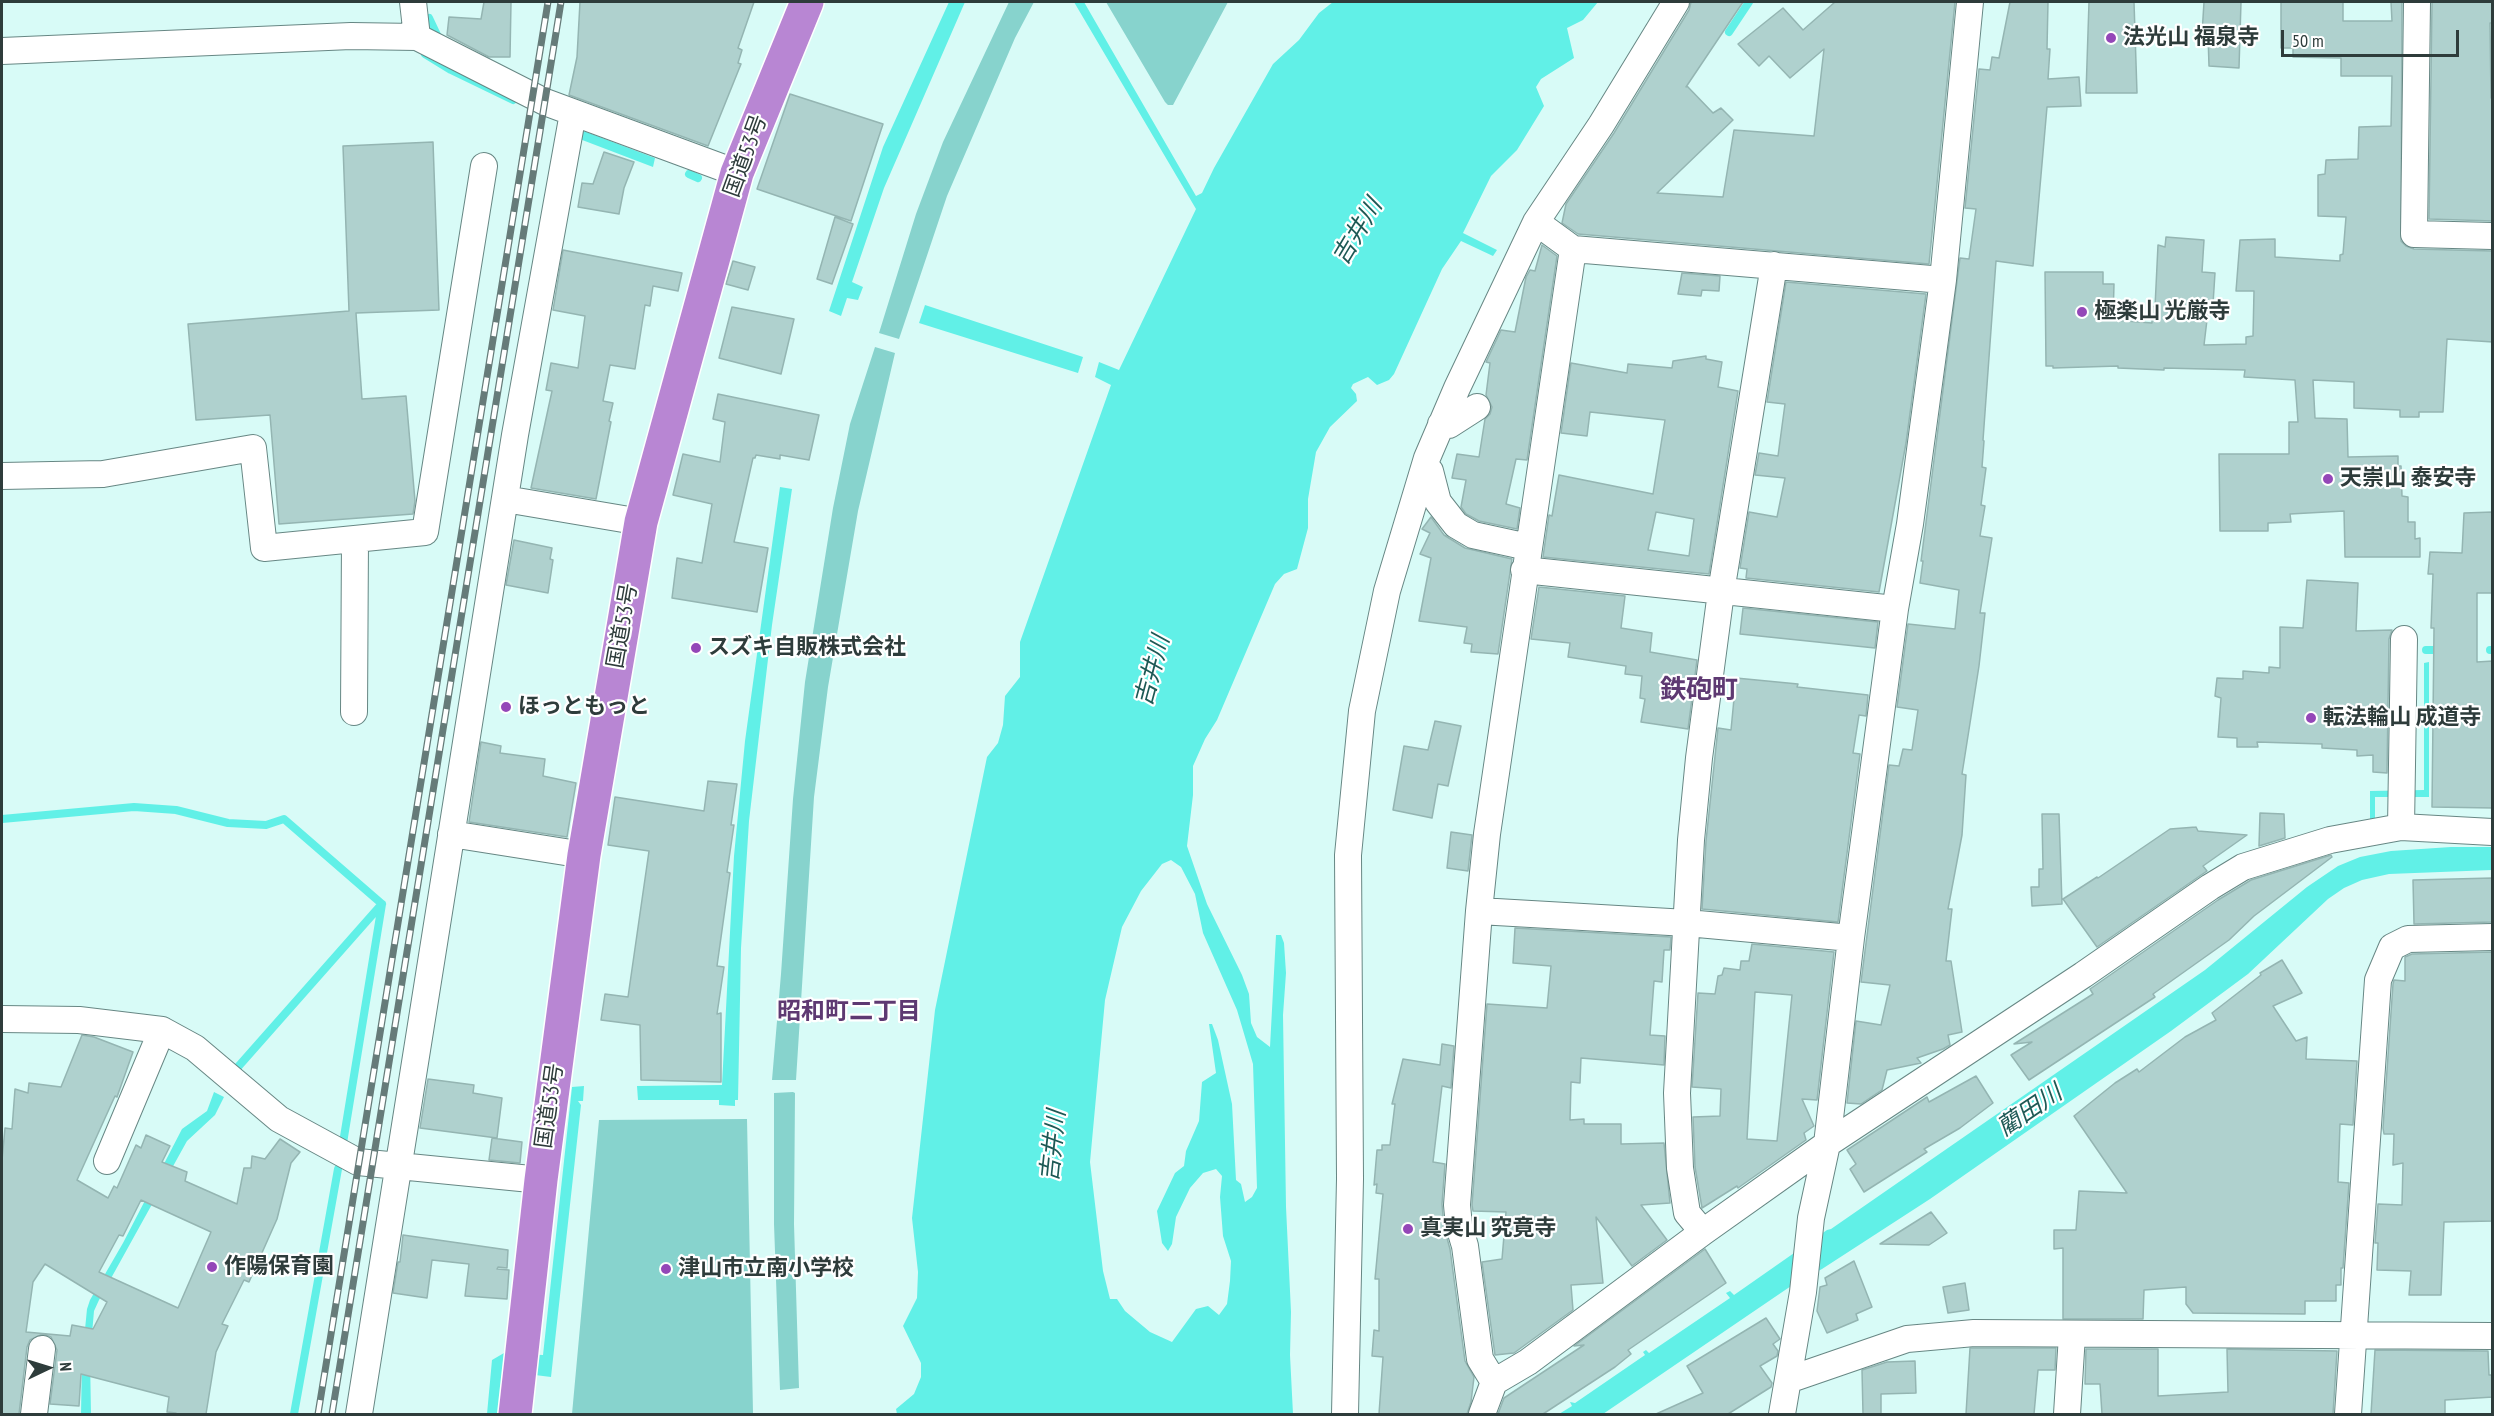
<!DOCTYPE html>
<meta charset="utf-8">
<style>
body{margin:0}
#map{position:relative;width:2494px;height:1416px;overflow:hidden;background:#d8fbf7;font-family:"PT Sans Narrow",sans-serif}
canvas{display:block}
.frame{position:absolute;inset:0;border:3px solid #2e3c3b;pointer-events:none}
.north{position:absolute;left:18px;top:1338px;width:60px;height:60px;-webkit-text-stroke:4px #fff;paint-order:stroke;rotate:86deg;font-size:16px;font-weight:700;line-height:24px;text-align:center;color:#2e3c3b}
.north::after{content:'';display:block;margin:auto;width:21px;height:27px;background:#2e3c3b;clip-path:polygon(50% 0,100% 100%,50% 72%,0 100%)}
.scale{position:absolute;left:2281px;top:30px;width:178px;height:27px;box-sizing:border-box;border:3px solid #2e3c3b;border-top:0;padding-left:8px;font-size:18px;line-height:21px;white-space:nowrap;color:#2e3c3b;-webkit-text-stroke:4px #fff;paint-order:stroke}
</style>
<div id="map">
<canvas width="2494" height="1416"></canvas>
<div class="frame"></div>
<div class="north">N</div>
<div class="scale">50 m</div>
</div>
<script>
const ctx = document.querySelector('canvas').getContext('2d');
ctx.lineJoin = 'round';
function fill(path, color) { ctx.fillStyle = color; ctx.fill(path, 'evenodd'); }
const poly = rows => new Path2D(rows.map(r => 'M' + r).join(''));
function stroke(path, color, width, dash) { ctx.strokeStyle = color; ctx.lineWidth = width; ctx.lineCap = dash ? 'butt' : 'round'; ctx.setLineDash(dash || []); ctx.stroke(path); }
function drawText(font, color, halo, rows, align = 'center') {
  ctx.font = font + ' "PT Sans Narrow","Noto Sans JP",sans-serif'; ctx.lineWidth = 4.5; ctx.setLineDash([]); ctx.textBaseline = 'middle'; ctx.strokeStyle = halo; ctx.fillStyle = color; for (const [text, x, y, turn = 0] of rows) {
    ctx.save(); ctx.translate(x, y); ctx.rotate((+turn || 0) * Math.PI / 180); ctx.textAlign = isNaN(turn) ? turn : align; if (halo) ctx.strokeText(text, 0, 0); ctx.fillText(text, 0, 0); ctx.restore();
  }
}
const green = poly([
 [1009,2,1034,2,1015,38,947,196,899,339,879,333,916,214,943,142],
 [1106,2,1228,2,1173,105,1168,105,1165,102],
 [875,347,895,353,858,511,828,687,814,797,796,1080,772,1080,781,974,793,799,805,682,833,508,850,424],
 [793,1092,795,1093,794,1224,799,1388,780,1390,774,1224,774,1093],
 [747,1119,753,1413,572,1414,599,1120]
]);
const water = poly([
 [949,2,965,2,884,188,852,282,863,287,858,300,847,298,841,316,829,311,883,147],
 [1074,2,1084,2,1196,196,1202,193,1214,168,1273,64,1299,40,1319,13,1333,2,1598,2,1583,20,1567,28,1574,58,1541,79,1536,87,1544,106,1517,150,1491,176,1463,233,1497,250,1493,256,1461,241,1442,269,1394,374,1389,380,1377,385,1368,377,1353,384,1351,388,1356,394,1357,401,1330,427,1316,452,1308,499,1308,528,1297,569,1284,574,1275,584,1217,720,1205,739,1193,766,1193,795,1187,846,1207,904,1242,975,1249,994,1251,1023,1257,1037,1270,1047,1276,935,1281,935,1284,943,1286,973,1283,1015,1286,1207,1291,1312,1290,1355,1293,1414,897,1414,896,1409,914,1394,921,1377,921,1363,903,1326,917,1298,918,1272,912,1218,935,1010,987,757,998,743,1003,725,1005,696,1020,677,1020,642,1111,385,1095,377,1099,362,1119,370,1196,209],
 [1171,860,1181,867,1195,894,1203,933,1237,1010,1253,1064,1257,1188,1252,1197,1245,1202,1241,1184,1236,1180,1232,1104,1218,1040,1212,1024,1209,1024,1216,1073,1202,1082,1199,1121,1186,1151,1184,1166,1175,1173,1157,1211,1162,1243,1168,1251,1172,1244,1176,1217,1190,1188,1203,1173,1216,1169,1222,1176,1220,1197,1223,1236,1231,1261,1230,1281,1227,1304,1219,1315,1208,1306,1196,1309,1172,1342,1150,1332,1125,1311,1117,1299,1110,1299,1103,1271,1090,1162,1105,1000,1122,927,1141,891,1162,864],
 [581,130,655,158,653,167,577,138],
 [925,305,1083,357,1078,373,919,323],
 [780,487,792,489,772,625,749,821,741,948,738,1100,735,1100,735,1106,719,1105,719,1100,638,1100,637,1086,722,1085,734,856,745,741],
 [2429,662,2429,797,2375,797,2375,819,2370,820,2370,791,2424,790,2424,663],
 [2451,847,2492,847,2492,870,2389,874,2362,880,2344,888,2328,899,2248,974,2171,1031,1930,1199,1822,1269,1794,1284,1603,1414,1559,1414,1572,1406,1570,1402,1575,1403,1645,1355,1643,1352,1646,1350,1649,1353,1730,1298,1726,1293,1730,1291,1734,1295,1827,1230,1831,1229,2205,970,2307,887,2338,866,2360,857,2391,851],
 [584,1086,583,1101,578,1101,581,1105,551,1377,503,1371,499,1414,487,1414,492,1360,504,1353,543,1355,572,1087],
 [214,1092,224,1097,215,1115,187,1141,99,1300,94,1311,90,1357,91,1414,81,1414,82,1360,87,1309,90,1300,123,1243,182,1129,207,1111]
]);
const stream = poly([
 [429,18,437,35],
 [1729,32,1749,2],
 [425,54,451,70,513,100],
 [689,174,698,178],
 [2426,650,2444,650],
 [2490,650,2492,650],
 [2,819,134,807,176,810,228,823,266,825,284,819,382,904],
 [237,1068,381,905],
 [343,1143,382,904],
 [294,1414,338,1169]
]);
const building = poly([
 [484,2,511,2,510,57,489,57,447,35,449,17,481,19,484,2],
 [580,2,754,2,738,48,742,50,738,63,741,64,708,146,569,95,577,57,580,2],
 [1691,2,1743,2,1686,87,1687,86,1713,113,1721,108,1733,120,1657,193,1723,197,1734,130,1814,136,1824,49,1790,78,1769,56,1759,66,1738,44,1783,8,1803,30,1835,2,1955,2,1929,264,1578,234,1562,223,1566,204,1614,133,1689,10,1691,2],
 [2010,2,2048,2,2047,49,2050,49,2048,79,2079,77,2081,106,2047,107,2033,266,1996,261,1983,440,1984,441,1982,467,1986,468,1981,505,1985,506,1980,536,1992,538,1980,613,1985,613,1979,666,1962,774,1966,775,1962,835,1948,909,1952,909,1946,961,1951,961,1962,1032,1948,1035,1950,1045,1943,1049,1917,1058,1921,1063,1887,1070,1882,1090,1861,1104,1847,1103,1856,1021,1881,1025,1890,985,1861,982,1889,765,1899,766,1903,749,1912,750,1918,710,1897,707,1908,624,1955,629,1959,590,1920,583,1923,561,1921,561,1960,258,1969,259,1976,209,1965,208,1979,69,1990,70,1992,57,1999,58,2010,2],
 [2089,2,2134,2,2137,93,2086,93,2089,2],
 [2204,2,2241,2,2239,68,2209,66,2208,35,2202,34,2204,2],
 [2281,2,2343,2,2343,21,2392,21,2391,2,2402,2,2401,241,2406,246,2414,249,2493,251,2493,342,2447,339,2443,412,2419,412,2419,417,2400,417,2400,410,2354,408,2354,382,2313,380,2315,418,2347,419,2348,457,2398,456,2398,466,2401,466,2402,496,2408,497,2408,522,2415,522,2415,539,2420,538,2420,557,2345,557,2344,511,2290,514,2291,522,2268,523,2268,531,2220,531,2219,454,2289,454,2289,422,2298,422,2295,380,2244,377,2245,370,2164,368,2164,370,2118,368,2118,366,2053,368,2053,366,2046,366,2045,272,2103,272,2103,284,2114,284,2113,320,2152,323,2152,306,2155,307,2158,245,2165,247,2166,237,2204,240,2202,272,2215,273,2213,304,2209,303,2204,345,2246,344,2246,337,2253,336,2254,291,2236,291,2240,240,2275,239,2275,257,2340,261,2340,255,2343,254,2346,217,2318,216,2318,175,2325,174,2326,160,2358,159,2359,127,2391,126,2392,76,2341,76,2341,58,2293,57,2293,48,2281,48,2281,2],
 [2432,2,2493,2,2493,23,2490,23,2491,98,2493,98,2493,221,2429,219,2432,2],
 [790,94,883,124,851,221,757,189,790,94],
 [433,142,439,310,356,313,362,399,406,396,415,501,413,514,279,524,270,415,196,420,188,324,349,311,343,146,433,142],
 [604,152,634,162,624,188,619,214,578,207,582,183,593,184,604,152],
 [835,217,853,224,832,284,817,279,835,217],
 [1542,245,1557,256,1527,460,1516,459,1506,504,1520,508,1517,529,1479,521,1466,514,1461,507,1466,480,1452,478,1457,454,1479,457,1485,419,1490,414,1492,407,1486,395,1490,363,1486,362,1501,330,1515,332,1526,277,1530,270,1535,271,1542,245],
 [563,250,682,273,678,291,653,286,650,306,645,305,635,369,610,365,603,401,613,403,609,421,611,422,596,499,531,488,552,391,546,390,551,363,578,368,585,316,553,310,563,250],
 [733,261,755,267,748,290,726,284,733,261],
 [1682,273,1720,276,1719,291,1702,290,1701,296,1678,294,1682,273],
 [1786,282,1926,294,1906,443,1879,592,1746,578,1747,569,1740,568,1749,512,1777,517,1785,478,1755,475,1759,453,1778,456,1785,404,1767,402,1786,282],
 [732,307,794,319,781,374,719,358,732,307],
 [1706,356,1706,359,1722,362,1718,387,1738,391,1709,574,1543,557,1549,515,1552,516,1559,475,1653,494,1663,432,1665,420,1590,412,1587,436,1561,433,1571,363,1627,373,1628,364,1672,368,1673,361,1706,356],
 [1656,512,1694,519,1689,556,1648,550,1656,512],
 [718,394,819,415,809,460,780,455,780,459,756,455,755,458,753,458,734,542,768,548,757,612,672,598,677,558,702,563,712,504,673,495,683,454,720,462,725,422,713,419,718,394],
 [2493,512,2493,593,2477,593,2477,662,2493,661,2493,808,2432,807,2434,628,2431,628,2433,574,2428,574,2430,552,2462,553,2464,513,2493,512],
 [1431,517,1444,535,1465,548,1512,559,1498,654,1471,652,1472,644,1464,643,1467,627,1419,621,1431,558,1420,554,1430,533,1422,529,1431,517],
 [514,540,552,548,550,559,553,560,548,593,506,585,514,540],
 [2307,580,2358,583,2356,631,2392,630,2389,639,2387,773,2373,772,2373,755,2357,756,2357,750,2322,748,2322,744,2257,742,2258,747,2237,747,2237,738,2218,737,2221,698,2215,696,2217,678,2243,679,2243,671,2269,673,2269,667,2280,668,2280,627,2303,628,2307,580],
 [1539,587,1625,596,1621,628,1652,633,1650,652,1697,660,1688,729,1641,722,1645,699,1640,698,1642,676,1625,674,1626,666,1568,657,1570,643,1531,639,1539,587],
 [1743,608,1878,622,1875,648,1740,634,1743,608],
 [1736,678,1798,684,1797,687,1868,695,1866,716,1859,715,1853,753,1860,754,1838,922,1702,909,1706,841,1718,728,1731,730,1736,678],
 [1435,721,1461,726,1448,786,1438,784,1432,818,1393,810,1404,746,1428,750,1435,721],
 [481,742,501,746,500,753,545,759,543,776,576,783,567,837,469,822,481,742],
 [708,781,737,784,731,825,734,825,727,872,730,873,717,966,724,967,717,1014,721,1013,721,1082,641,1080,640,1025,601,1020,605,994,628,997,649,851,608,845,615,797,704,811,708,781],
 [2260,813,2284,814,2285,838,2259,846,2260,813],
 [2042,814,2059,814,2062,904,2032,906,2031,887,2039,887,2039,869,2043,869,2042,814],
 [2196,827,2198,831,2247,835,2203,866,2207,871,2097,947,2063,899,2097,877,2098,878,2170,829,2196,827],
 [1451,832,1472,835,1468,871,1447,868,1451,832],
 [2331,855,2332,857,2254,916,2229,940,2153,994,2155,997,2029,1080,2011,1055,2032,1042,2014,1044,2093,994,2090,989,2218,900,2251,880,2331,855],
 [2493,878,2493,922,2414,924,2413,880,2493,878],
 [1515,928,1671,937,1670,950,1664,950,1662,982,1654,981,1650,1035,1665,1036,1664,1065,1581,1058,1580,1083,1571,1082,1570,1120,1584,1119,1584,1124,1621,1124,1621,1144,1664,1143,1670,1203,1641,1205,1667,1240,1632,1266,1596,1217,1603,1283,1571,1285,1573,1310,1514,1353,1495,1355,1482,1262,1502,1259,1506,1212,1473,1211,1472,1205,1487,1004,1547,1008,1551,966,1513,963,1515,928],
 [1752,944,1834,952,1817,1100,1802,1099,1814,1126,1804,1133,1806,1140,1738,1188,1737,1186,1702,1208,1695,1167,1693,1117,1720,1116,1721,1089,1692,1087,1698,993,1715,994,1718,976,1722,975,1724,968,1740,970,1741,961,1749,961,1752,944],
 [1755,992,1792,995,1777,1141,1747,1139,1755,992],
 [2493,952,2493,1221,2444,1222,2441,1295,2409,1295,2411,1271,2377,1270,2378,1243,2375,1243,2378,1204,2402,1205,2403,1163,2393,1165,2394,1134,2384,1134,2383,1128,2393,984,2394,980,2405,981,2405,957,2412,954,2493,952],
 [2282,960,2302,993,2273,1006,2296,1041,2307,1037,2306,1059,2357,1061,2353,1125,2340,1124,2338,1182,2349,1183,2343,1268,2341,1268,2341,1285,2336,1285,2336,1301,2305,1301,2305,1314,2193,1313,2186,1304,2186,1287,2144,1290,2143,1319,2063,1319,2063,1248,2054,1249,2054,1230,2076,1230,2079,1191,2127,1193,2074,1116,2115,1083,2137,1069,2139,1072,2185,1037,2216,1020,2212,1013,2261,975,2260,973,2282,960],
 [82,1035,94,1037,133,1052,117,1097,115,1096,77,1180,108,1198,114,1186,117,1188,136,1145,141,1148,146,1135,170,1146,162,1162,187,1172,185,1181,237,1204,244,1168,251,1168,252,1156,265,1159,280,1139,300,1152,291,1163,277,1219,249,1282,244,1280,222,1324,228,1326,216,1352,206,1414,176,1414,176,1413,167,1412,169,1397,81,1374,79,1406,50,1404,57,1350,51,1337,43,1334,30,1340,27,1347,19,1414,2,1414,2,1160,5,1128,12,1129,15,1089,28,1093,29,1083,61,1087,82,1035],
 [141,1200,211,1232,178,1308,99,1272,119,1235,123,1236,141,1200],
 [45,1264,107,1302,93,1329,72,1325,70,1336,26,1332,33,1282,45,1264],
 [1442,1044,1454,1046,1451,1088,1442,1086,1433,1162,1445,1164,1442,1204,1444,1227,1450,1249,1465,1361,1474,1377,1471,1402,1467,1414,1379,1414,1383,1357,1372,1356,1374,1330,1379,1331,1379,1279,1375,1279,1383,1194,1376,1193,1377,1184,1374,1185,1377,1150,1382,1150,1382,1145,1390,1145,1395,1104,1392,1104,1403,1059,1440,1065,1442,1044],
 [1976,1076,1993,1103,1960,1128,1924,1149,1927,1152,1864,1192,1850,1169,1856,1164,1847,1150,1927,1097,1929,1102,1976,1076],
 [428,1079,474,1085,473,1093,502,1098,497,1138,420,1128,428,1079],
 [492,1138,522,1142,520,1163,489,1160,492,1138],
 [1931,1212,1947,1233,1929,1245,1880,1244,1931,1212],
 [403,1235,508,1250,507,1268,498,1267,497,1269,509,1270,507,1299,465,1296,469,1264,432,1260,427,1298,393,1293,398,1262,400,1262,403,1235],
 [1705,1249,1726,1283,1628,1350,1631,1354,1615,1367,1543,1414,1498,1414,1504,1398,1584,1345,1574,1346,1705,1249],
 [1854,1261,1872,1307,1856,1314,1858,1320,1827,1333,1817,1311,1820,1287,1827,1285,1825,1278,1854,1261],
 [1965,1283,1969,1310,1948,1313,1943,1287,1965,1283],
 [1766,1318,1780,1339,1773,1344,1778,1351,1777,1356,1760,1366,1772,1383,1771,1387,1728,1414,1656,1414,1703,1393,1687,1366,1766,1318],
 [1970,1348,2056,1348,2055,1370,2038,1370,2034,1414,1966,1414,1970,1348],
 [2086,1349,2158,1349,2158,1396,2228,1392,2227,1349,2337,1351,2333,1414,2102,1414,2100,1384,2085,1384,2086,1349],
 [2375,1350,2488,1351,2489,1375,2493,1375,2493,1397,2445,1400,2445,1414,2371,1414,2375,1350],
 [1915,1361,1916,1393,1881,1394,1881,1414,1863,1414,1862,1370,1887,1362,1915,1361]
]);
const minor = poly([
 [413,2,417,37],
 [2417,2,2414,234,2492,236],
 [2,51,351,36,417,37,545,102,737,173],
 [1536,222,1573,249,1943,280],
 [1441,424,1449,425,1477,407],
 [1425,465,1430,471,1438,502,1456,525,1473,535,1528,547],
 [2,476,103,474,253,448,264,548,425,532,484,166],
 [505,499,641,522],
 [1524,570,1895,609],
 [354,712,355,539],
 [2401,827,2404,639],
 [451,834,584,855],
 [1479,911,1687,923,1851,938],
 [2,1019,79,1020,162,1030,195,1048,279,1119,358,1162,541,1180],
 [107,1161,162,1030],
 [1703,1232,1687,1213,1680,1168,1677,1093,1691,840,1699,758,1721,592,1774,265],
 [1788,1380,1907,1339,1974,1333,2492,1336],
 [1494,1382,1480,1359,1465,1246,1459,1226,1457,1205,1479,911,1487,834,1573,249],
 [34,1414,42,1349],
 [359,1414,515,435,573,113],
 [1345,1414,1350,1179,1348,855,1362,711,1387,591,1427,458,1457,388,1536,222,1601,125,1676,2],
 [1482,1414,1494,1382,1528,1362,1703,1232,1827,1144,2083,975,2210,887,2243,867,2330,840,2401,827,2492,832],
 [1782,1414,1803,1292,1811,1218,1827,1144,1851,938,1895,609,1910,524,1943,280,1970,2],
 [2067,1414,2072,1335],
 [2348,1414,2378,980,2392,947,2408,939,2492,937]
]);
const highway = poly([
 [515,1414,541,1180,584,855,641,522,737,173,807,2]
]);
const rail = poly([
 [318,1414,548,2],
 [332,1414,561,2]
]);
const markers = [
 [2111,38,6,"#9447b8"],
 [2082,312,6,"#9447b8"],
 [2328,479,6,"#9447b8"],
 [696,648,6,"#9447b8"],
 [506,707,6,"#9447b8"],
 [2311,718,6,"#9447b8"],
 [1408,1229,6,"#9447b8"],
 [212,1267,6,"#9447b8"],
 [666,1269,6,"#9447b8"]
];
const poiNames = [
 ["法光山 福泉寺",2123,38],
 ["極楽山 光厳寺",2094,312],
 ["天崇山 泰安寺",2340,479],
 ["スズキ自販株式会社",708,648],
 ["ほっともっと",518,707],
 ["転法輪山 成道寺",2323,718],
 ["真実山 究竟寺",1420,1229],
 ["作陽保育園",224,1267],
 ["津山市立南小学校",678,1269]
];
const streetNames = [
 ["国道53号",746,156,-70],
 ["国道53号",623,626,-80],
 ["国道53号",550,1106,-82]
];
const waterNames = [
 ["吉井川",1358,232,-59],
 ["吉井川",1153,671,-75],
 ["藺田川",2030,1111,-34],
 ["吉井川",1054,1146,-84]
];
const neighbourhoodNames = [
 ["昭和町二丁目",849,1012]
];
const quarterNames = [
 ["鉄砲町",1699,691]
];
fill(green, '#87d3cd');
fill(water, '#61f0e7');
stroke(stream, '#61f0e7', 8);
fill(building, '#afd1ce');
stroke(building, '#94b5b2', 1.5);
stroke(minor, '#678784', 28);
stroke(highway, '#fff', 36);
stroke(minor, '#fff', 26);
stroke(highway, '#b886d3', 33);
stroke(rail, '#667b79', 7);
stroke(rail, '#fff', 4.5, [14]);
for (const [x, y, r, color] of markers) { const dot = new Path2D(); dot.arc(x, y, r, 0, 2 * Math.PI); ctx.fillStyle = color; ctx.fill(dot); stroke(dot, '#fff', 2); }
drawText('bold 22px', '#2e3c3b', '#fff', poiNames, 'left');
drawText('22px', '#2e3c3b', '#fff', streetNames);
drawText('italic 24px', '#1d5955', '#fff', waterNames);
drawText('bold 24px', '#5e3972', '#fff', neighbourhoodNames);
drawText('bold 26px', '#5e3972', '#fff', quarterNames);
</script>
